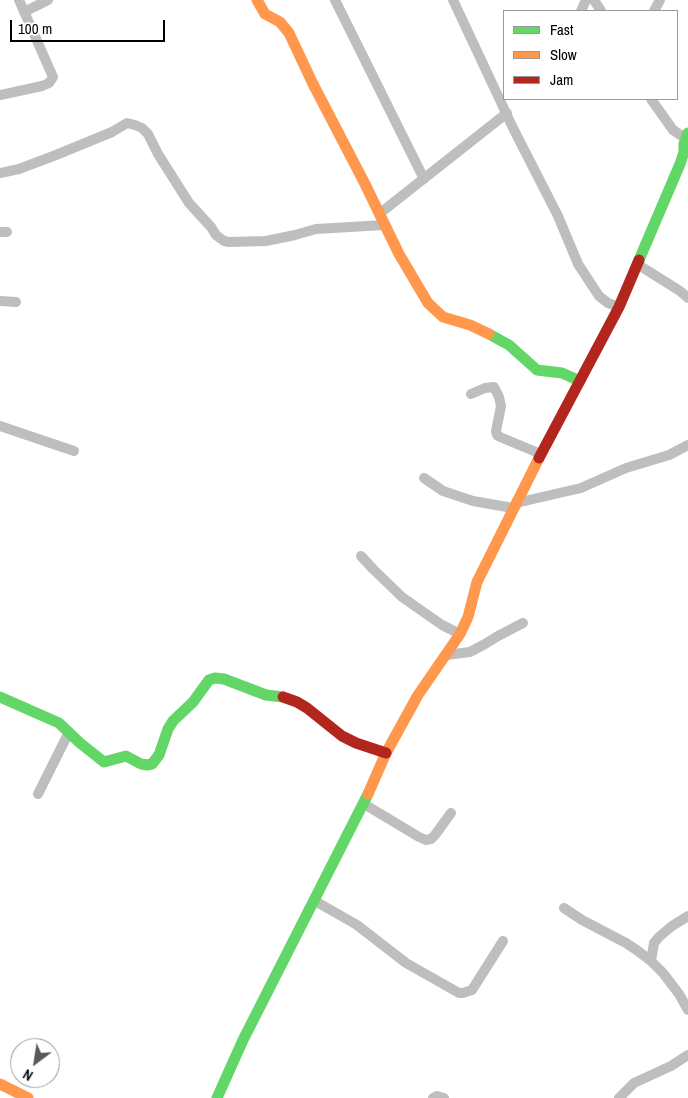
<!DOCTYPE html>
<style>
body{margin:0}
#map{position:relative;width:688px;height:1098px;overflow:hidden;background:#fff;font-family:"Archivo Narrow",sans-serif}
canvas{display:block}
.legend{position:absolute;left:503px;top:10px;width:175px;height:90px;box-sizing:border-box;background:#fff;border:1px solid #999;margin:0;padding:6px 9px;list-style:none;font-size:15px;color:#000}
.legend li{display:flex;align-items:center;gap:10px;height:25px}
.legend b{width:25px;border:1px solid #999}
.north{position:absolute;left:10px;top:1038px;width:50px;height:50px;box-sizing:border-box;background:#fff;border:1px solid #999;border-radius:50%;rotate:211deg;font-size:14px;font-weight:700;line-height:20px;text-align:center;color:#000}
.north::after{content:'';display:block;margin:auto;width:18px;height:22px;background:#595959;clip-path:polygon(50% 0,100% 100%,50% 72%,0 100%)}
.scale{position:absolute;left:10px;top:20px;width:155px;height:22px;box-sizing:border-box;border:2px solid #000;border-top:0;padding-left:6px;font-size:15px;line-height:18px;white-space:nowrap;color:#000;-webkit-text-stroke:4px #fff;paint-order:stroke}
</style>
<div id="map">
<canvas width="688" height="1098"></canvas>
<ul class="legend">
<li><b style="height:6px;background:#63d668"></b>Fast</li>
<li><b style="height:6px;background:#ff974d"></b>Slow</li>
<li><b style="height:6px;background:#b3261e"></b>Jam</li>
</ul>
<div class="north">N</div>
<div class="scale">100 m</div>
</div>
<script>
const ctx = document.querySelector('canvas').getContext('2d');
ctx.lineJoin = 'round';
const poly = rows => new Path2D(rows.map(r => 'M' + r).join(''));
function stroke(path, color, width, dash) { ctx.strokeStyle = color; ctx.lineWidth = width; ctx.lineCap = dash ? 'butt' : 'round'; ctx.setLineDash(dash || []); ctx.stroke(path); }
const street = poly([
 [335,0,424,179],
 [453,0,513,128,558,216,578,264,599,296,608,303,619,307],
 [594,0,601,11],
 [581,11,586,0],
 [654,11,660,0],
 [24,12,48,0],
 [0,95,42,86,49,83,53,77,19,0],
 [651,99,673,130,685,138],
 [0,173,19,169,56,155,112,132,127,123,135,125,142,128,148,134,158,154,189,203,211,227,216,235,224,241,229,242,266,241,295,235,316,229,384,225],
 [379,214,507,113],
 [0,232,7,232],
 [637,264,680,291,688,298],
 [0,301,16,302],
 [471,394,485,388,494,387,499,397,501,406,496,431,497,435,500,437,541,454],
 [0,426,74,451],
 [424,478,443,491,473,501,513,508],
 [516,503,581,488,626,468,669,455,688,445],
 [361,556,373,569,402,597,442,625,460,634],
 [446,655,470,652,485,644,498,636,523,623],
 [38,794,69,732],
 [364,804,419,837,426,840,431,839,435,835,451,813],
 [315,901,357,925,406,963,459,993,463,993,472,990,503,941],
 [564,908,582,920,626,943,638,951,651,961,663,973,679,994,688,1010],
 [651,961,654,943,659,937,672,926,688,916],
 [433,1098,437,1096,444,1098],
 [619,1098,634,1083,671,1066,688,1055]
]);
const fast = poly([
 [639,260,680,164,684,152,684,144,688,133],
 [489,334,509,345,537,370,562,373,580,381],
 [0,697,59,723,80,743,104,762,126,756,141,764,147,765,152,764,159,755,168,729,173,721,193,702,209,680,215,678,224,679,266,695,283,697],
 [217,1098,243,1040,368,794]
]);
const slow = poly([
 [257,0,265,14,280,22,289,33,313,84,364,182,399,254,428,303,443,317,470,325,489,334],
 [368,794,386,753,418,695,460,634,468,617,477,582,539,458],
 [0,1084,28,1098]
]);
const jam = poly([
 [539,458,619,307,639,260],
 [283,697,297,702,307,708,342,736,356,743,386,753]
]);
stroke(street, '#bebebe', 10);
stroke(fast, '#63d668', 11);
stroke(slow, '#ff974d', 11);
stroke(jam, '#b3261e', 11);
</script>
